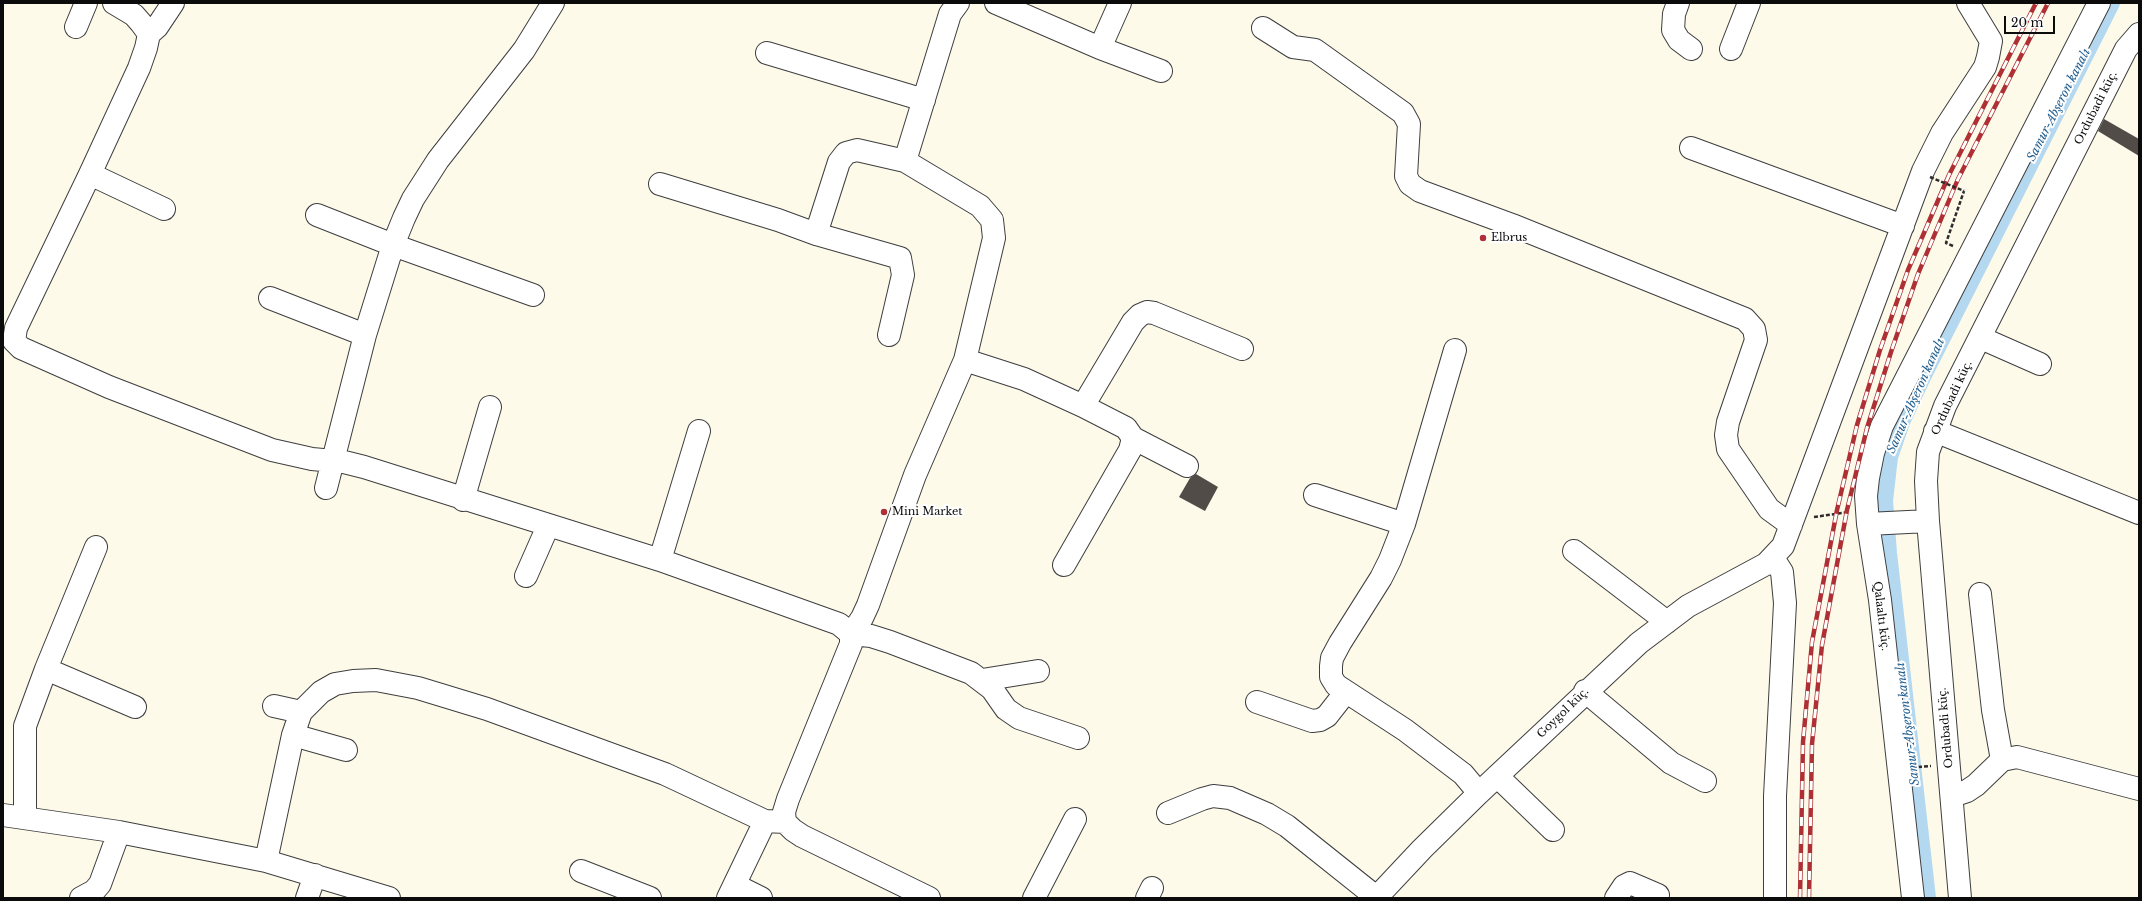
<!DOCTYPE html>
<meta charset="utf-8">
<style>
body{margin:0}
#map{position:relative;width:2142px;height:901px;overflow:hidden;background:#fdfaea;font-family:"Libre Baskerville",serif}
canvas{display:block}
.frame{position:absolute;inset:0;border:4px solid #0b0b0b;pointer-events:none}
.scale{position:absolute;left:2004px;top:16px;width:51px;height:18px;box-sizing:border-box;border:2px solid #0b0b0b;border-top:0;padding-left:5px;font-size:12px;line-height:14px;white-space:nowrap;color:#0b0b0b;-webkit-text-stroke:3px #fff;paint-order:stroke}
</style>
<div id="map">
<canvas width="2142" height="901"></canvas>
<div class="frame"></div>
<div class="scale">20 m</div>
</div>
<script>
const ctx = document.querySelector('canvas').getContext('2d');
ctx.lineJoin = 'round';
const poly = rows => new Path2D(rows.map(r => 'M' + r).join(''));
function stroke(path, color, width, dash) { ctx.strokeStyle = color; ctx.lineWidth = width; ctx.lineCap = dash ? 'butt' : 'round'; ctx.setLineDash(dash || []); ctx.stroke(path); }
function fill(path, color) { ctx.fillStyle = color; ctx.fill(path, 'evenodd'); }
function drawText(font, color, halo, rows, align = 'center') {
  ctx.font = font + ' "Libre Baskerville",serif'; ctx.lineWidth = 4; ctx.setLineDash([]); ctx.textBaseline = 'middle'; ctx.strokeStyle = halo; ctx.fillStyle = color; for (const [text, x, y, turn = 0] of rows) {
    ctx.save(); ctx.translate(x, y); ctx.rotate((+turn || 0) * Math.PI / 180); ctx.textAlign = isNaN(turn) ? turn : align; if (halo) ctx.strokeText(text, 0, 0); ctx.fillText(text, 0, 0); ctx.restore();
  }
}
const canal = poly([
 [1927,898,1888,553,1884,501,1889,457,1901,422,1922,377,2111,3]
]);
const building = poly([
 [2104,119,2139,139,2139,156,2098,131],
 [1196,474,1218,487,1205,511,1179,497,1190,478]
]);
const path = poly([
 [1953,246,1946,243,1964,191],
 [1814,517,1849,512],
 [1918,767,1931,766]
]);
const minor = poly([
 [114,3,134,15,141,23,149,34,146,48,139,68,90,174,16,328,14,341,21,348,109,387,272,450,312,459,344,462,364,467,660,560,839,624,851,634,851,644,788,799,784,812,785,822,793,830,802,836,929,898],
 [958,3,950,14,905,161,980,206,992,220,994,238,965,360,915,475,868,605,862,618,851,634,871,636,890,642,971,673,992,689,1006,709,1019,718,1078,738],
 [996,3,1100,48,1161,71],
 [1678,3,1674,14,1673,30,1679,40,1691,49],
 [76,27,86,3],
 [1263,28,1293,47,1315,50,1403,113,1409,124,1406,176,1410,184,1420,191,1512,225,1745,319,1754,329,1756,340,1728,422,1726,435,1728,449,1769,509,1791,525],
 [149,34,157,27,173,3],
 [1100,48,1120,3],
 [1731,49,1749,3],
 [767,53,924,100],
 [1691,148,1903,226],
 [90,174,164,209],
 [660,184,778,220,816,234,900,258,903,275,889,335],
 [317,215,393,245,533,295],
 [816,234,839,162,846,153,857,150,905,161],
 [270,298,365,335],
 [1981,338,2040,364],
 [1455,350,1404,524,1390,560,1381,578,1340,643,1332,658,1331,666,1331,677,1336,685,1405,730,1463,774,1479,793],
 [965,360,1024,379,1083,406,1133,322,1140,315,1147,312,1154,313,1242,349],
 [1935,431,2139,513],
 [1133,438,1187,466],
 [326,488,365,335,393,245,404,218,413,199,438,160,524,50,553,3],
 [1315,495,1404,524],
 [463,500,490,407],
 [1868,524,1928,521],
 [1574,551,1667,622],
 [1773,558,1782,572,1785,603,1775,796,1775,898],
 [660,560,699,431],
 [1064,565,1130,450,1133,438,1126,428,1083,406],
 [526,576,548,526],
 [1980,594,1993,710,2002,760],
 [46,669,135,707],
 [982,680,1038,671],
 [1585,691,1671,763,1705,781],
 [1257,702,1312,721,1320,720,1327,716,1345,693],
 [274,706,301,712],
 [293,735,346,750],
 [1497,776,1553,830],
 [1952,796,1967,791,1976,785,2002,760,2017,757,2139,789],
 [1168,813,1202,799,1213,796,1230,798,1267,814,1287,826,1376,897],
 [3,815,119,832,266,861,389,898],
 [25,818,25,726,46,669,96,547],
 [266,861,293,735,301,712,321,692,335,684,353,681,376,680,418,688,487,709,665,774,765,821,785,822],
 [581,871,650,898],
 [735,885,761,898],
 [81,898,94,891,100,884,119,832],
 [307,898,315,875],
 [728,898,765,821],
 [1034,898,1075,819],
 [1147,898,1152,888],
 [1376,898,1422,849,1479,793,1639,643,1688,606,1766,564,1783,546,1923,171,1942,133,1985,67,1988,57,1991,41,1968,3],
 [1616,898,1624,886,1630,883,1658,895],
 [1913,898,1880,600,1868,524,1866,496,1868,478,1873,453,1882,426,2099,3],
 [1960,898,1928,521,1926,481,1928,452,1945,406,2126,49,2139,34]
]);
const rail = poly([
 [1800,898,1803,742,1812,642,1837,510,1857,425,1880,350,1908,270,1949,175,2036,3],
 [1809,898,1812,744,1822,645,1847,510,1867,428,1891,352,1918,274,1958,179,2048,3]
]);
const pathBridge = poly([
 [1930,177,1964,191]
]);
const markers = [
 [1483,238,4,"#ae3034"],
 [884,512,4,"#ae3034"]
];
const streetNames = [
 ["Ordubadi küç.",2096,108,-63],
 ["Ordubadi küç.",1952,398,-65],
 ["Qalaaltı küç.",1881,616,83],
 ["Goygol küç.",1563,713,-44],
 ["Ordubadi küç.",1946,728,-95]
];
const poiNames = [
 ["Elbrus",1491,238],
 ["Mini Market",892,512]
];
const waterNames = [
 ["Samur-Abşeron kanalı",2059,105,-63],
 ["Samur-Abşeron kanalı",1916,396,-66],
 ["Samur-Abşeron kanalı",1908,724,-97]
];
stroke(canal, '#b3d8f0', 18);
fill(building, '#524c48');
stroke(minor, '#3e3e3e', 24);
stroke(path, '#2d2d2d', 2.5, [4, 2]);
stroke(minor, '#fff', 22);
stroke(rail, '#ae3034', 4.5);
stroke(rail, '#fff', 3, [9]);
stroke(pathBridge, '#2d2d2d', 2.5, [4, 2]);
for (const [x, y, r, color] of markers) { const dot = new Path2D(); dot.arc(x, y, r, 0, 2 * Math.PI); ctx.fillStyle = color; ctx.fill(dot); stroke(dot, '#fff', 1.5); }
drawText('11px', '#0b0b0b', '#fff', streetNames);
drawText('11px', '#0b0b0b', '#fff', poiNames, 'left');
drawText('italic 12px', '#205e90', '#fff', waterNames);
</script>
